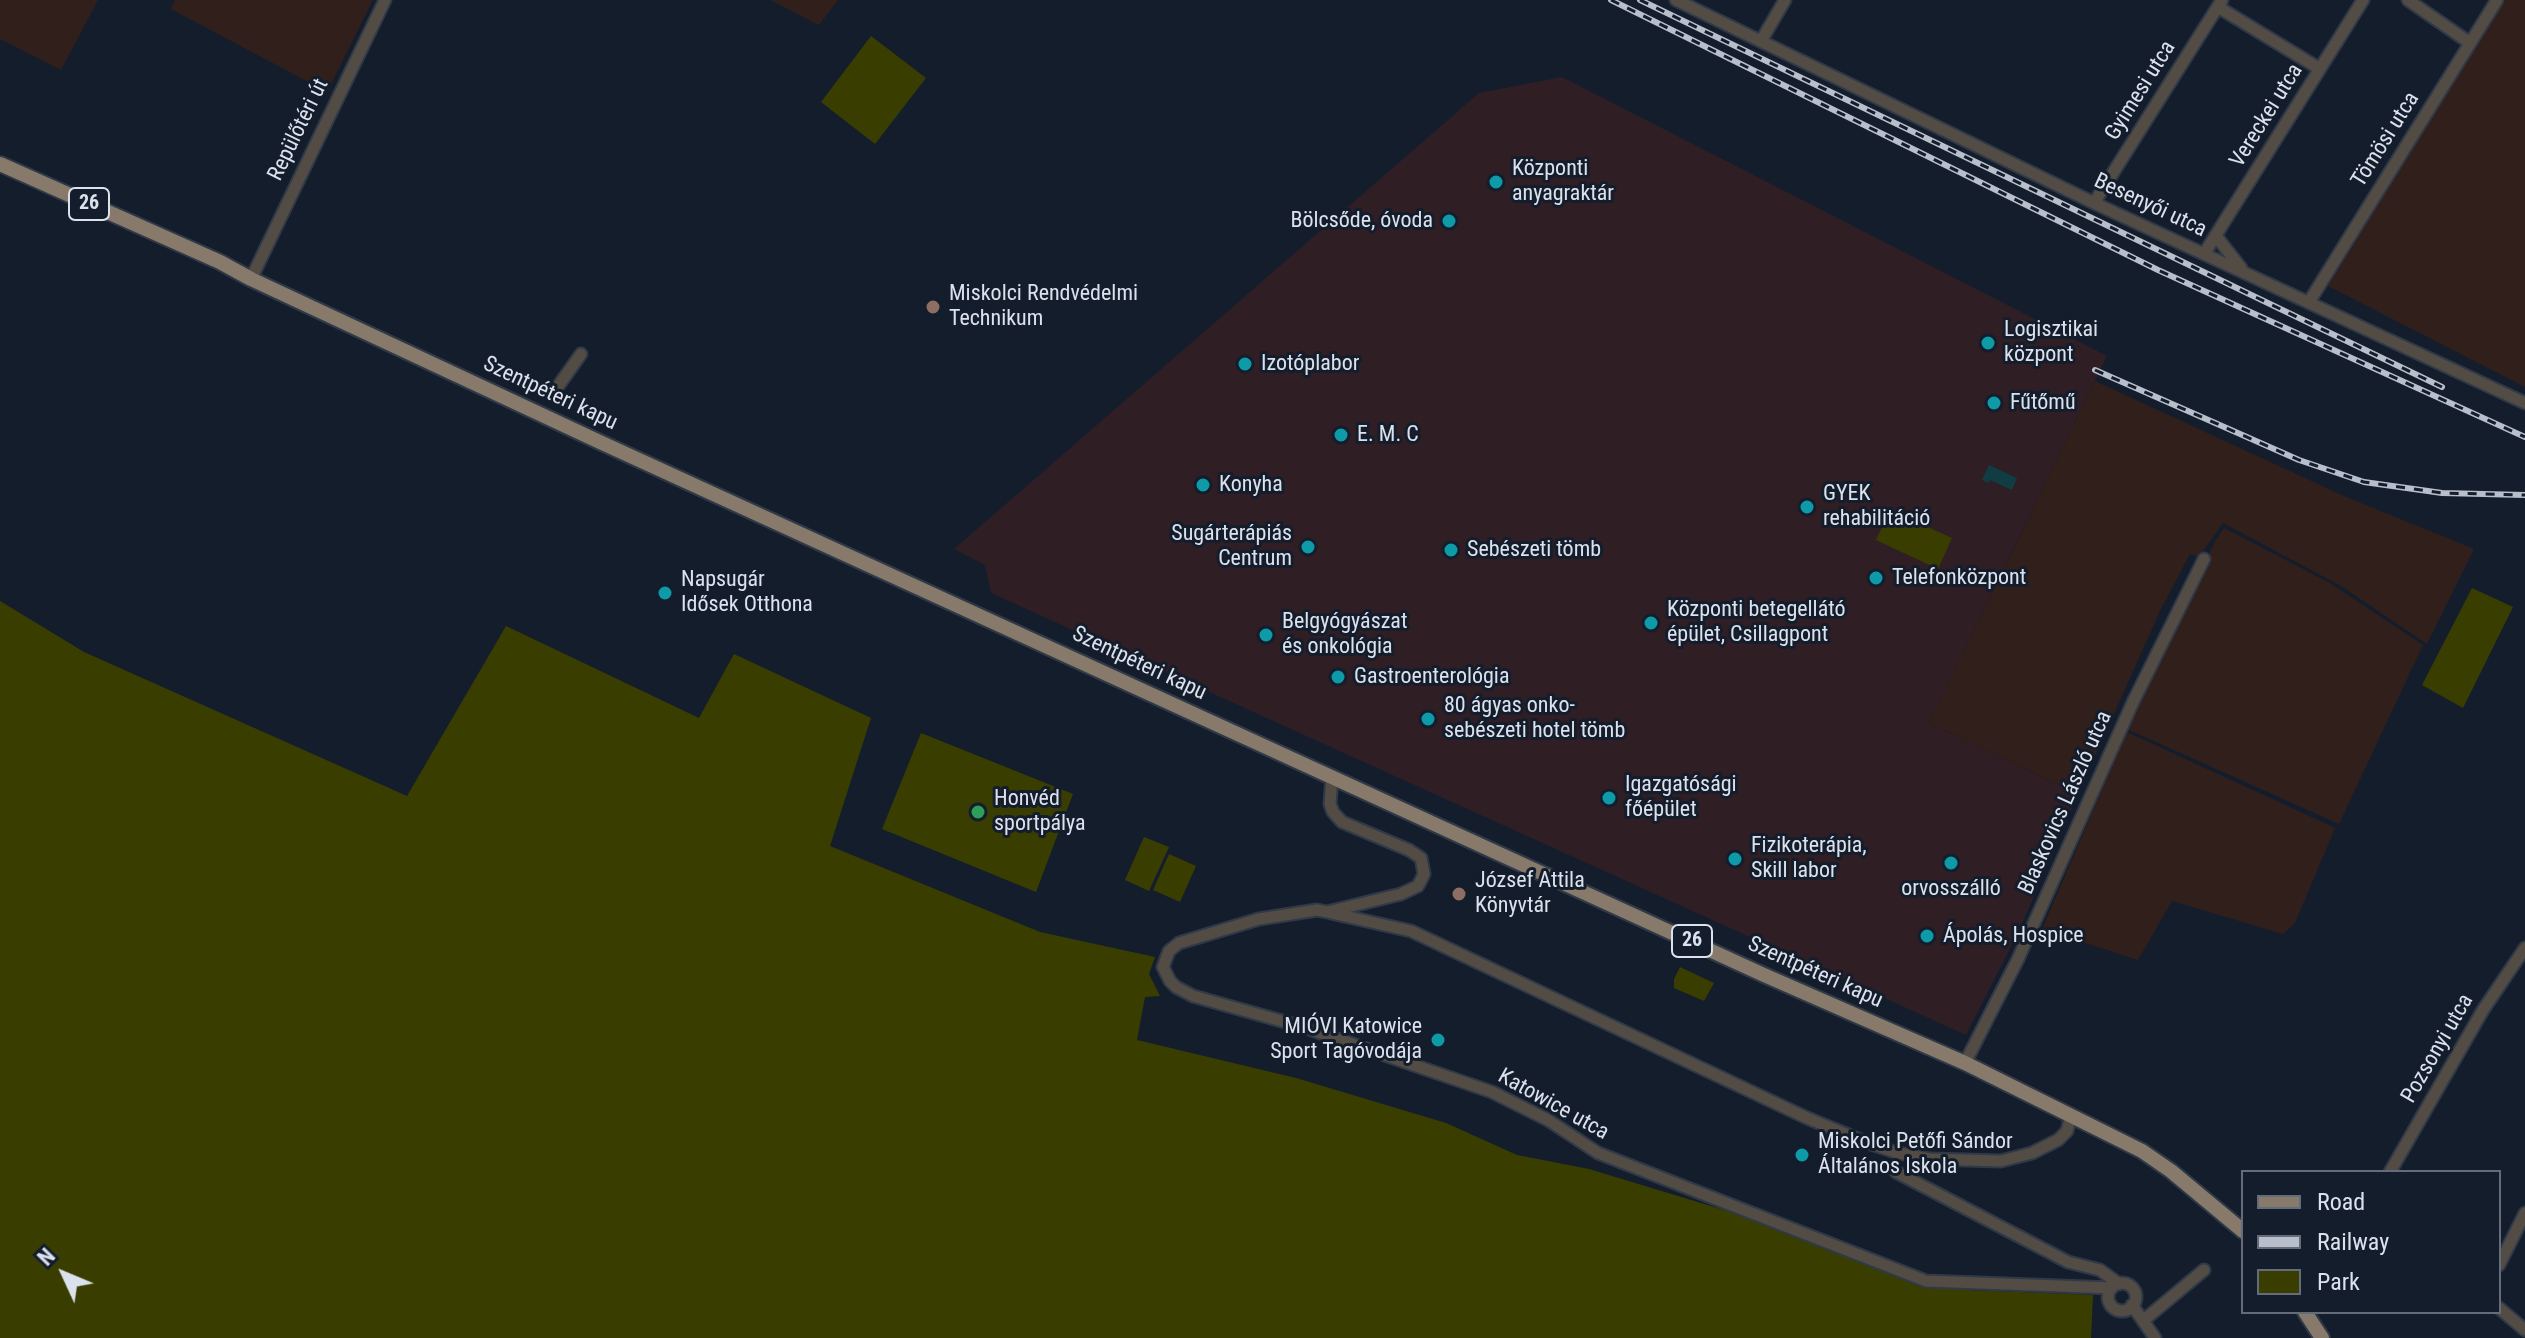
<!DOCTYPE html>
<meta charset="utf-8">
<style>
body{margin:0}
#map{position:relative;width:2525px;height:1338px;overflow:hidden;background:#141d2c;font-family:"Roboto Condensed",sans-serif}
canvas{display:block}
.legend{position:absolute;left:2241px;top:1170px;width:260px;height:144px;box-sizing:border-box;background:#141d2c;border:2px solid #646c79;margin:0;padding:10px 14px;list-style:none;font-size:24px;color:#dce2ed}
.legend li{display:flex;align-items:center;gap:16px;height:40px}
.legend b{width:40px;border:2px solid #646c79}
.north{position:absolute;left:24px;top:1234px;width:80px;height:80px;-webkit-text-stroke:6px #141d2c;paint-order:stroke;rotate:314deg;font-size:22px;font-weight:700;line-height:32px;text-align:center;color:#dce2ed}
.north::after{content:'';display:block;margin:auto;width:28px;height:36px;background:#dce2ed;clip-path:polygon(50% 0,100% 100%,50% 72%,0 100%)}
</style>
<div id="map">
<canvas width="2525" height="1338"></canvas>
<ul class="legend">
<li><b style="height:10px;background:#877a6b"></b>Road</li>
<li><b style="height:10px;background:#b8bfcb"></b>Railway</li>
<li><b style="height:22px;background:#393e00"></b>Park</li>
</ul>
<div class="north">N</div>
</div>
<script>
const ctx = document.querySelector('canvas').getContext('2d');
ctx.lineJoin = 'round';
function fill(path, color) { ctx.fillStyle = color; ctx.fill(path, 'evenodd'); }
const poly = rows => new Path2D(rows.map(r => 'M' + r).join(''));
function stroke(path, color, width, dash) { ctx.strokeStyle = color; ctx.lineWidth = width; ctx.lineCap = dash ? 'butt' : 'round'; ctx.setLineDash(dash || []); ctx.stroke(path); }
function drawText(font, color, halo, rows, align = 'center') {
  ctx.font = font + ' "Roboto Condensed",sans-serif'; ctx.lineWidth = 6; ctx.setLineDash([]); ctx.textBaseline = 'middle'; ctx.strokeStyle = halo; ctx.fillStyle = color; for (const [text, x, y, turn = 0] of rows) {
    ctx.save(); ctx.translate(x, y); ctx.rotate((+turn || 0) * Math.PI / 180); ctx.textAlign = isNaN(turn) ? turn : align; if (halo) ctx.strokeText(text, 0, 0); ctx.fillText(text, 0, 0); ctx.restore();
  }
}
const industrial = poly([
 [0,0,98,0,61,70,0,39],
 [175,0,373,0,327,92,171,9],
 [770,0,838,0,819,25],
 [2505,0,2525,0,2525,387,2328,286],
 [2095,381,2344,496,2474,549,2427,644,2341,586,2223,523,2199,557,2190,554,2160,611,2078,794,1929,723],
 [2224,528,2330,583,2423,645,2339,824,2127,729,2214,543],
 [2127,732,2335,828,2295,923,2283,934,2172,901,2138,960,2042,929]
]);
const medical = poly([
 [1562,77,2107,356,1929,723,2078,794,2018,933,1966,1035,991,593,985,565,954,549,1479,93]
]);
const green = poly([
 [871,36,926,78,875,144,821,102],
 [1890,510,1952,538,1938,569,1876,540],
 [2472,588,2513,607,2463,708,2422,685],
 [0,601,84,652,407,796,506,626,699,718,734,654,871,718,830,846,1040,932,1155,957,1149,974,1160,996,1145,997,1137,1040,1296,1078,1446,1123,1517,1155,1589,1169,1803,1234,1968,1290,2093,1295,2091,1338,0,1338],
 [921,733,1073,794,1036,892,882,829],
 [1144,837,1169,847,1149,891,1125,880],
 [1169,854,1196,866,1180,902,1153,890],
 [1680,967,1714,983,1704,1001,1674,988,1674,979]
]);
const water = poly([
 [1989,465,2017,478,2012,490,1990,480,1989,483,1982,480]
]);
const minor = poly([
 [1676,0,2094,203,2525,403],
 [2408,0,2470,43],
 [2218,7,2320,69],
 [1761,41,1785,0],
 [2094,203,2222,0],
 [2216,236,2241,268],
 [2204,254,2363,0],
 [251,279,385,0],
 [2309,302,2497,0],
 [554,392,581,354],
 [1332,777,1330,804,1333,812,1342,822,1409,850,1421,858,1424,874,1418,886,1401,894,1327,912,1317,910,1259,919,1179,943,1169,951,1163,967,1170,981,1176,987,1193,996,1303,1027,1492,1092,1548,1120,1598,1153,1926,1281,2112,1288],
 [1331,913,1411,931,1807,1118,1868,1143,1898,1153,1930,1159,2001,1161,2032,1153,2058,1140,2067,1131,2071,1115],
 [1965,1063,2018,959,2133,702,2204,559],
 [1896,1172,2068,1262,2100,1270,2119,1284],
 [2390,1172,2483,1010,2525,948],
 [2499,1265,2525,1213],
 '2108 1297a14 14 0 1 1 28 0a14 14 0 1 1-28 0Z',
 [2132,1305,2155,1338],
 [2499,1308,2525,1330],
 [2144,1320,2204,1270]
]);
const major = poly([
 [0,164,220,262,251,279,602,443,1764,975,1965,1063,2142,1151,2171,1171,2243,1231],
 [2305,1312,2322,1338]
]);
const rail = poly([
 [1611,0,2158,270,2525,437],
 [1640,0,2442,387],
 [2095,370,2299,460,2364,482,2442,493,2525,495]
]);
const markers = [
 [1496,182,8,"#0f9aa8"],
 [1449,221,8,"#0f9aa8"],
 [933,307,8,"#8d6e63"],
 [1988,343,8,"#0f9aa8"],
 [1245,364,8,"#0f9aa8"],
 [1994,403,8,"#0f9aa8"],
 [1341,435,8,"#0f9aa8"],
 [1203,485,8,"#0f9aa8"],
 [1807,507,8,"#0f9aa8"],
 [1308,547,8,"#0f9aa8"],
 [1451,550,8,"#0f9aa8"],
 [1876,578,8,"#0f9aa8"],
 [665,593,8,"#0f9aa8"],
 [1651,623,8,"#0f9aa8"],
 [1266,635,8,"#0f9aa8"],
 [1338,677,8,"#0f9aa8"],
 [1428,719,8,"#0f9aa8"],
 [1609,798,8,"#0f9aa8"],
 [978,812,8,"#2e9e5b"],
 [1735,859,8,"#0f9aa8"],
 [1951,863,8,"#0f9aa8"],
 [1459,894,8,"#8d6e63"],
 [1927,936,8,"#0f9aa8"],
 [1438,1040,8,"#0f9aa8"],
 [1802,1155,8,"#0f9aa8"]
];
const shields = [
 [89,204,40],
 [1692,941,40]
];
const shieldNames = [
 ["26",89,204],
 ["26",1692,941]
];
const streetNames = [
 ["Gyimesi utca",2141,91,-58],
 ["Vereckei utca",2267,116,-58],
 ["Repülőtéri út",299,130,-64],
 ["Tömösi utca",2386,140,-58],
 ["Besenyői utca",2150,206,25],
 ["Szentpéteri kapu",550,394,25],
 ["Szentpéteri kapu",1139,664,25],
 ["Blaskovics László utca",2066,803,-66],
 ["Szentpéteri kapu",1815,973,24],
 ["Pozsonyi utca",2438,1049,-60],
 ["Katowice utca",1553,1105,29]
];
const poiNames = [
 ["Központi",1512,169],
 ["anyagraktár",1512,194],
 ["Bölcsőde, óvoda",1433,221,"right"],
 ["Miskolci Rendvédelmi",949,294],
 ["Technikum",949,319],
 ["Logisztikai",2004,330],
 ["központ",2004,355],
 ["Izotóplabor",1261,364],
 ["Fűtőmű",2010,403],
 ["E. M. C",1357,435],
 ["Konyha",1219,485],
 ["GYEK",1823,494],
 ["rehabilitáció",1823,519],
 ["Sugárterápiás",1292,534,"right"],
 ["Centrum",1292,559,"right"],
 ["Sebészeti tömb",1467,550],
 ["Telefonközpont",1892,578],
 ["Napsugár",681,580],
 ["Idősek Otthona",681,605],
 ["Központi betegellátó",1667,610],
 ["épület, Csillagpont",1667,635],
 ["Belgyógyászat",1282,622],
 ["és onkológia",1282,647],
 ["Gastroenterológia",1354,677],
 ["80 ágyas onko-",1444,706],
 ["sebészeti hotel tömb",1444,731],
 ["Igazgatósági",1625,785],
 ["főépület",1625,810],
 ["Honvéd",994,799],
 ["sportpálya",994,824],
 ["Fizikoterápia,",1751,846],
 ["Skill labor",1751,871],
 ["József Attila",1475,881],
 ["Könyvtár",1475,906],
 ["orvosszálló",1951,889,"center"],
 ["Ápolás, Hospice",1943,936],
 ["MIÓVI Katowice",1422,1027,"right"],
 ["Sport Tagóvodája",1422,1052,"right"],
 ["Miskolci Petőfi Sándor",1818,1142],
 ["Általános Iskola",1818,1167]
];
fill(industrial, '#311f1b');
fill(medical, '#301e25');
fill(green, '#393e00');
fill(water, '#103d43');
stroke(minor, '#303947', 15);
stroke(major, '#303947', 18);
stroke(minor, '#524c45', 11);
stroke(major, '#877a6b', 14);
stroke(rail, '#b8bfcb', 6);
stroke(rail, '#141d2c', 3, [9]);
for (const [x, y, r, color] of markers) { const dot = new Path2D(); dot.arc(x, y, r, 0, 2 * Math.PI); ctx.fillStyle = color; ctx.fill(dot); stroke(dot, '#141d2c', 3); }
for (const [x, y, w] of shields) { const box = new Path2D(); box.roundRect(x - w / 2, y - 16, w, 32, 6); ctx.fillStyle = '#141d2c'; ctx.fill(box); stroke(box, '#dce2ed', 2); }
drawText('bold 20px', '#dce2ed', null, shieldNames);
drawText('22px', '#dce2ed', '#141d2c', streetNames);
drawText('22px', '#dce2ed', '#141d2c', poiNames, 'left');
</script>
